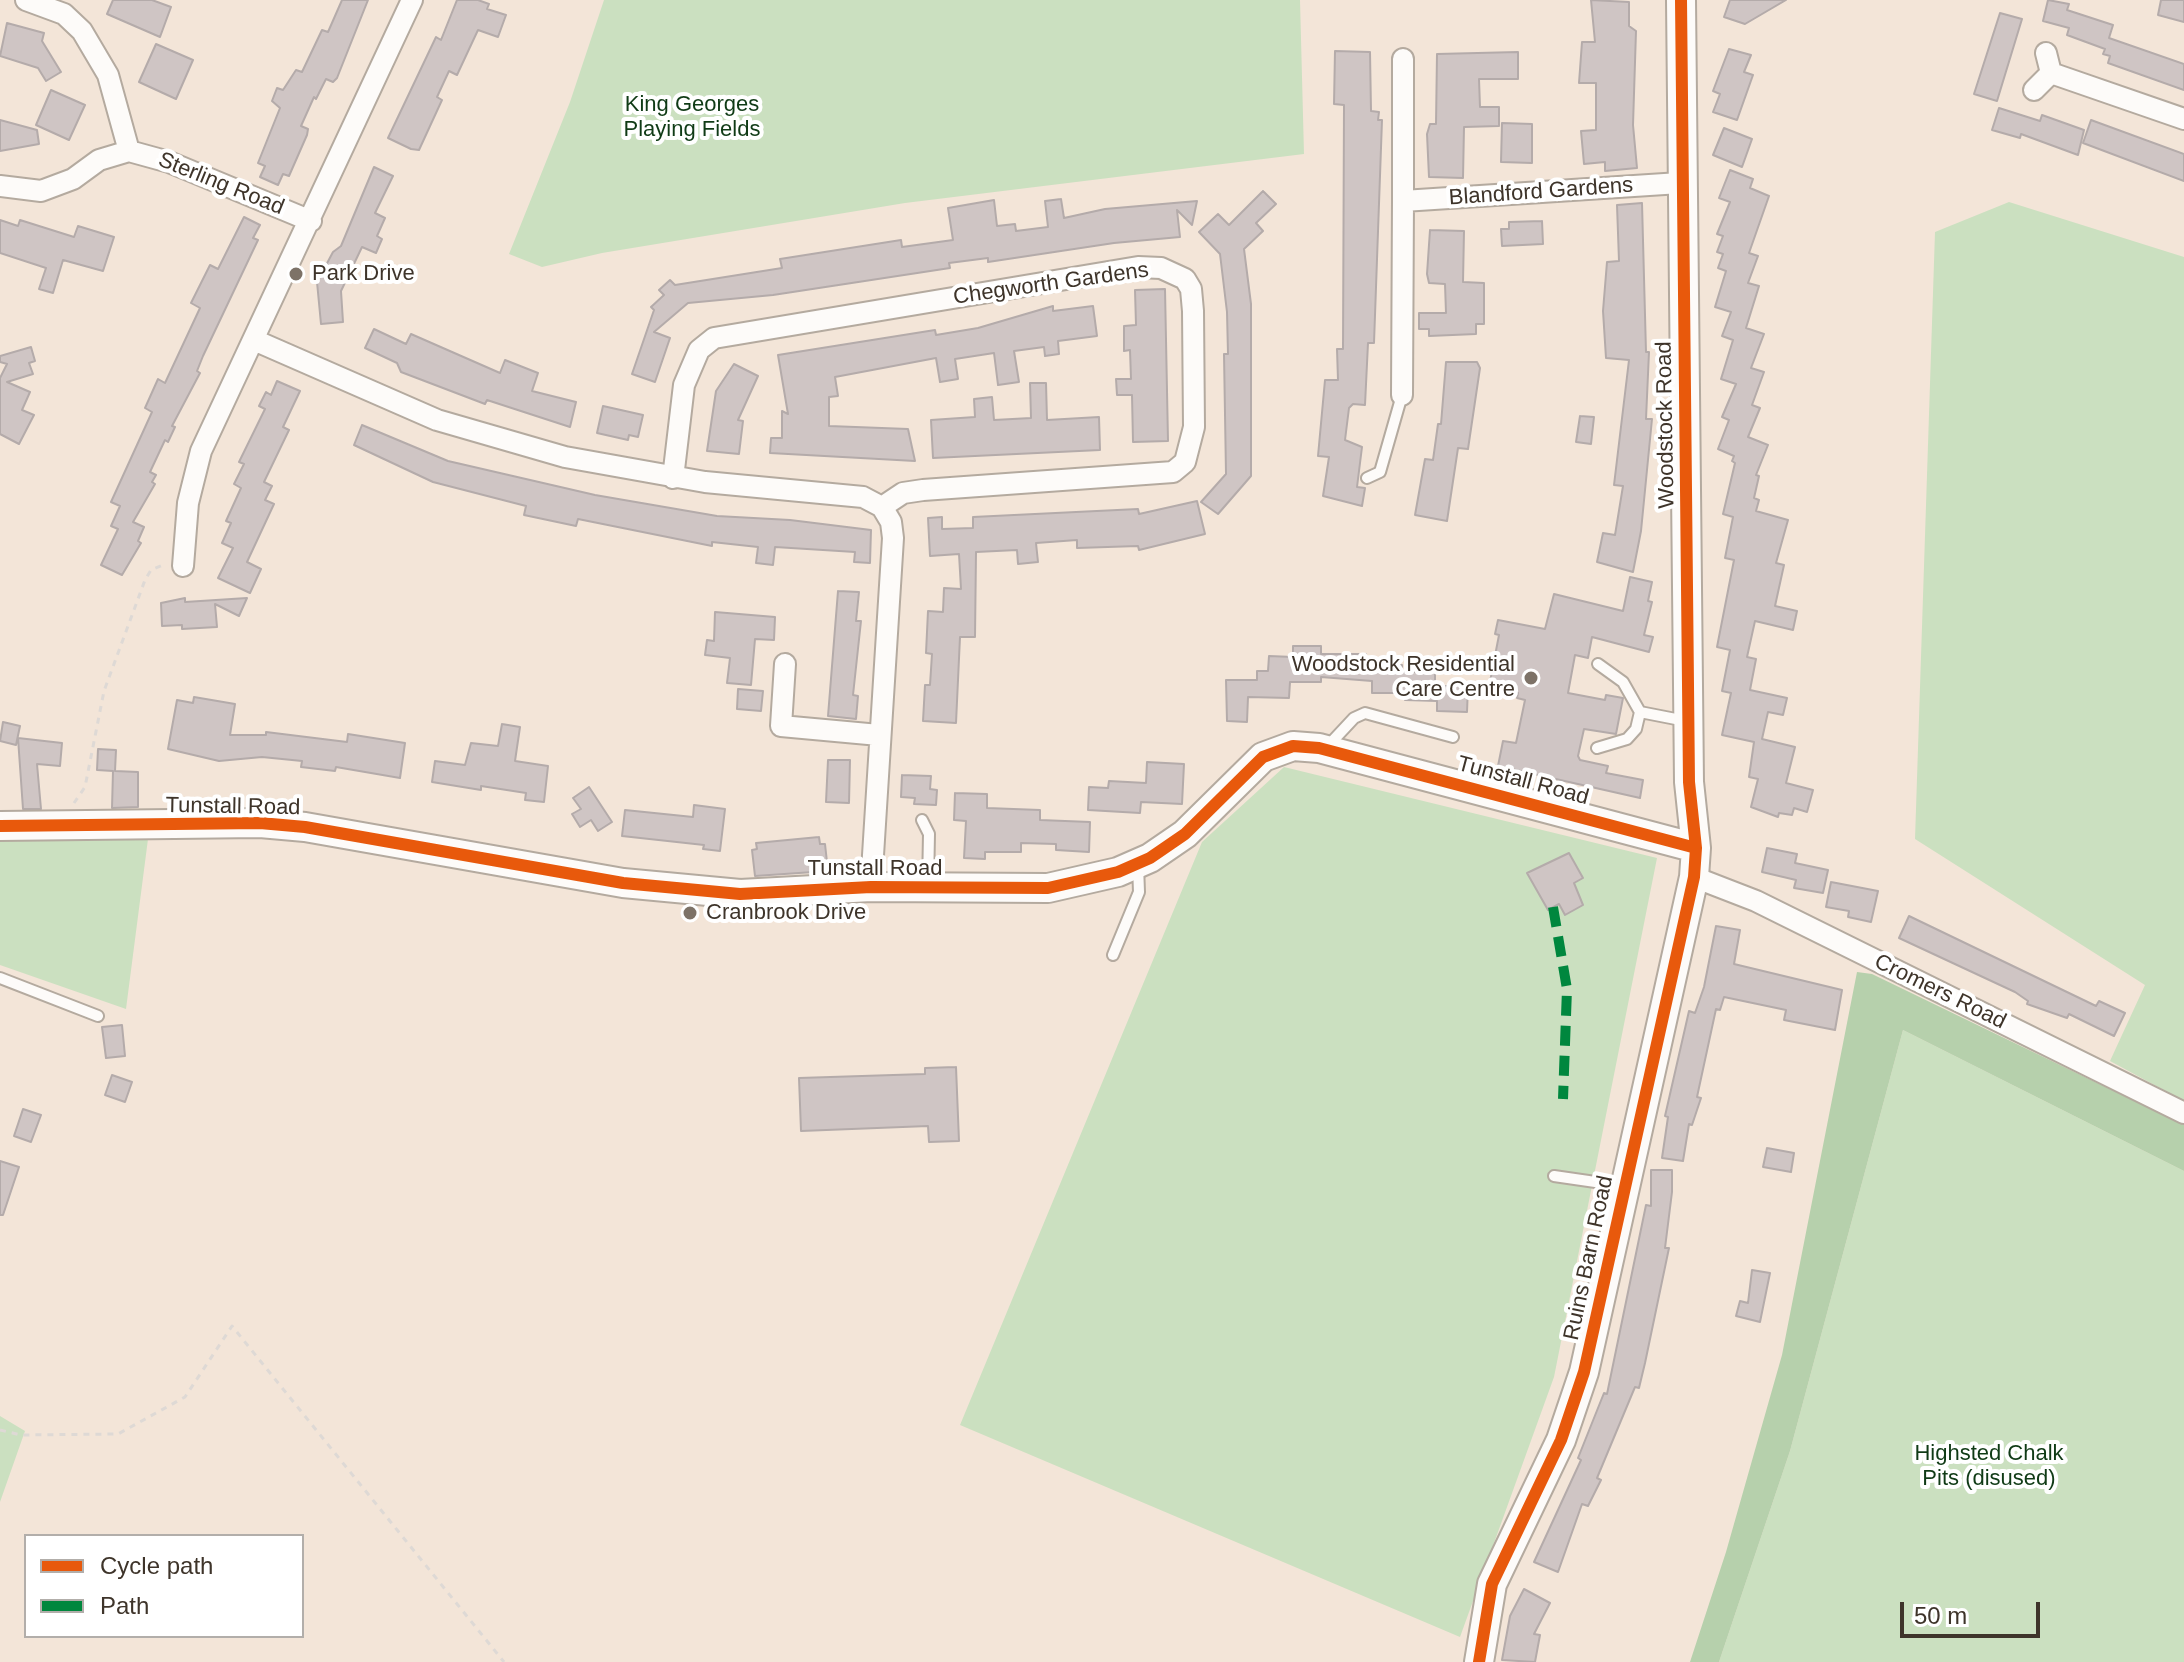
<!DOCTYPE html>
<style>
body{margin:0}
#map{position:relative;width:2184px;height:1662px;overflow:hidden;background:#f3e5d8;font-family:Helvetica,sans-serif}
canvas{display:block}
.legend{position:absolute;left:24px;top:1534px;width:280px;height:104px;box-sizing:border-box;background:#fff;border:2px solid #b2aeaa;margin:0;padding:10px 14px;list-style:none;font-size:24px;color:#3e342a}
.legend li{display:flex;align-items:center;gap:16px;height:40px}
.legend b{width:40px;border:2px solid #b2aeaa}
.scale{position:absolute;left:1900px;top:1602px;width:140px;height:36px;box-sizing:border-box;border:4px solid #3e342a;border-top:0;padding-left:10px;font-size:24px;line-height:28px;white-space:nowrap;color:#3e342a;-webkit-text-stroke:6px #fff;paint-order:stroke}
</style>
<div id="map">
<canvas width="2184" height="1662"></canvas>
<ul class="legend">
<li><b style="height:10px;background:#e8590c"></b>Cycle path</li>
<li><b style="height:10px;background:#00873e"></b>Path</li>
</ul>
<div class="scale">50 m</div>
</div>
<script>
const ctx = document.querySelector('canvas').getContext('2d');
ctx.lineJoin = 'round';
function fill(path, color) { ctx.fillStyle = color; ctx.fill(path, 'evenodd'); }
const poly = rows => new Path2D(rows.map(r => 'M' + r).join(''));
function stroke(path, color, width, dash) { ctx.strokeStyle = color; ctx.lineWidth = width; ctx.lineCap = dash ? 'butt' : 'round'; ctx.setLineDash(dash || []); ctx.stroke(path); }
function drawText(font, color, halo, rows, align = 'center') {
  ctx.font = font + ' Helvetica,sans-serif'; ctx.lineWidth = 8; ctx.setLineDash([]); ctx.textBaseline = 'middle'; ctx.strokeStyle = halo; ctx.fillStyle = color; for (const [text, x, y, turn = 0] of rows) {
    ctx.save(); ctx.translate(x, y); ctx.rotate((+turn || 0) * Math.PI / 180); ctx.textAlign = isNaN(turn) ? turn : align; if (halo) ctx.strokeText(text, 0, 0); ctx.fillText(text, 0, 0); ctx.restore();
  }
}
const green = poly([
 [604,0,1300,0,1304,154,905,203,602,253,542,267,509,254,570,102],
 [2009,202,2184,257,2184,1101,2110,1061,2145,985,1915,839,1935,232],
 [1284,767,1657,858,1554,1377,1460,1637,960,1425,1202,842],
 [59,835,148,839,126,1009,0,965,0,836],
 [1903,1030,2184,1171,2184,1662,1719,1662,1790,1451],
 [0,1416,25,1431,0,1502]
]);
const forest = poly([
 [1857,972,1872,974,2184,1125,2184,1171,1903,1030,1790,1451,1719,1662,1690,1662,1726,1552,1782,1355]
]);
const building = poly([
 [113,0,152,0,171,7,160,37,107,14,113,0],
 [342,0,368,0,337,78,333,82,326,79,316,99,314,97,301,126,308,129,307,135,289,176,283,174,278,185,260,177,265,166,258,163,280,108,272,101,277,88,283,90,296,70,302,72,322,30,328,32,342,0],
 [457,0,478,0,489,4,487,9,506,15,498,37,478,30,457,75,449,71,437,97,442,100,419,150,411,149,388,138,436,37,441,40,457,0],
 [1591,0,1629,2,1629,26,1636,31,1633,125,1637,168,1605,171,1605,162,1584,164,1581,131,1596,130,1596,83,1579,83,1582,42,1595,42,1591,0],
 [1730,0,1786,0,1745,24,1724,17,1730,0],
 [2048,0,2069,4,2067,10,2113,25,2109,38,2184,64,2184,90,2108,63,2110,56,2103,54,2105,49,2067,35,2069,28,2043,21,2048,0],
 [2161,0,2184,0,2184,22,2158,15,2161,0],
 [2000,13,2022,19,1997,101,1974,94,2000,13],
 [7,23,44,33,42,41,61,72,46,81,38,68,0,56,7,23],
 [156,44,193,60,176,99,139,82,156,44],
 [1729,49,1751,55,1744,72,1753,75,1737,120,1713,112,1720,94,1713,91,1729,49],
 [1335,51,1370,52,1371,111,1379,112,1378,120,1382,120,1374,343,1368,343,1365,405,1353,404,1349,408,1345,440,1362,447,1357,487,1365,488,1362,506,1323,496,1329,457,1318,456,1325,380,1338,380,1337,349,1343,349,1344,105,1334,104,1335,51],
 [1518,52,1518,79,1479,79,1480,107,1499,107,1499,126,1464,127,1463,178,1429,177,1427,134,1430,124,1436,124,1437,54,1518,52],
 [51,90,85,105,69,140,36,125,51,90],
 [1999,108,2040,121,2042,115,2084,130,2078,155,2021,134,2020,138,1992,130,1999,108],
 [0,120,37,130,39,144,0,151,0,120],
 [2091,120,2184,154,2184,181,2083,143,2091,120],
 [1502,123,1532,124,1532,163,1501,162,1502,123],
 [1724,128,1752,139,1742,167,1713,155,1724,128],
 [374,167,393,176,375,213,385,218,377,236,382,239,376,253,362,247,341,291,343,322,321,324,317,282,333,252,341,246,374,167],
 [1730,170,1753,179,1750,188,1769,196,1749,253,1758,256,1748,283,1759,286,1746,328,1764,334,1751,368,1764,372,1752,405,1760,408,1748,437,1768,445,1756,475,1759,476,1754,498,1759,500,1756,511,1788,520,1776,563,1784,565,1775,606,1797,611,1793,630,1755,621,1747,657,1756,659,1750,690,1787,698,1783,715,1768,712,1762,739,1795,747,1786,783,1813,790,1807,812,1794,808,1792,815,1779,813,1778,817,1751,807,1758,779,1749,777,1754,742,1722,735,1731,693,1722,691,1730,650,1717,647,1734,560,1725,558,1733,517,1723,514,1735,463,1732,461,1734,456,1718,449,1729,420,1722,417,1736,384,1721,379,1733,340,1722,336,1731,312,1715,307,1726,271,1718,268,1723,254,1717,252,1723,236,1717,234,1730,202,1719,198,1730,170],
 [1263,191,1276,204,1256,223,1263,231,1244,249,1251,304,1251,476,1218,514,1201,502,1226,474,1224,354,1228,354,1227,312,1220,254,1199,232,1218,214,1229,225,1263,191],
 [1061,199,1064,218,1105,209,1197,201,1192,225,1177,210,1180,237,1114,243,988,262,988,258,949,263,950,268,773,295,688,303,654,332,670,338,655,382,632,374,654,310,651,307,664,295,659,290,670,280,675,285,782,268,780,259,901,240,902,247,953,240,948,208,994,200,997,226,1015,224,1016,231,1048,227,1045,201,1061,199],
 [1642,203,1646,352,1649,352,1646,419,1652,419,1641,531,1633,572,1597,562,1603,533,1615,535,1623,486,1614,485,1629,360,1606,358,1603,311,1607,262,1619,261,1617,205,1642,203],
 [244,217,260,225,253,238,258,240,203,356,197,371,200,373,172,426,175,427,168,442,165,440,150,472,156,475,152,482,155,484,133,522,144,527,138,541,141,543,122,575,101,565,118,529,111,526,120,506,111,502,152,412,145,408,158,379,165,383,200,308,191,303,210,265,218,269,244,217],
 [0,220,18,226,20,220,74,237,78,226,114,237,103,271,63,260,53,293,39,289,46,268,0,253,0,220],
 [1542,221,1543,244,1502,246,1501,229,1509,229,1509,222,1542,221],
 [1430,230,1464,231,1463,282,1484,283,1484,324,1476,324,1476,334,1429,336,1429,329,1419,329,1419,313,1446,313,1445,284,1429,283,1427,274,1430,230],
 [1165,289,1168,441,1133,442,1132,395,1117,395,1116,379,1131,379,1130,350,1124,351,1124,326,1136,325,1135,290,1165,289],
 [1053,306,1053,311,1093,306,1097,336,1058,341,1059,354,1045,356,1044,347,1014,351,1019,382,998,385,994,353,955,359,958,379,940,382,936,358,835,377,838,396,829,397,829,426,908,429,915,461,770,453,771,438,782,438,782,411,788,414,778,355,935,330,936,335,978,328,1053,306],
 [374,329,406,344,411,334,500,373,505,360,538,373,532,391,576,402,570,427,487,400,485,404,401,372,397,363,365,348,374,329],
 [31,347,35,361,29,363,33,374,7,382,30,392,22,410,34,415,19,444,0,434,0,378,7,364,0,362,0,356,31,347],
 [1446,362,1477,362,1480,368,1468,449,1458,448,1447,521,1415,515,1425,459,1433,460,1438,424,1441,424,1446,362],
 [734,364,758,376,738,420,743,421,739,454,707,451,716,391,734,364],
 [277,381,300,391,283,427,289,430,264,482,272,486,265,500,274,504,247,562,261,569,250,593,218,578,233,548,222,543,231,523,226,521,241,488,234,484,244,464,239,462,265,409,259,406,266,392,271,395,277,381],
 [1030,383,1046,383,1047,420,1099,417,1100,450,933,458,931,420,975,417,974,399,992,397,994,420,1031,418,1030,383],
 [603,406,643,415,638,437,629,435,628,440,597,433,603,406],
 [1580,416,1594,417,1591,444,1576,442,1580,416],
 [362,425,448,461,595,495,717,516,790,520,871,530,870,563,854,562,855,552,775,547,773,565,756,563,758,547,712,542,712,546,578,519,576,526,524,515,526,506,433,482,354,445,362,425],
 [1197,501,1205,534,1139,550,1138,546,1077,548,1077,540,1036,543,1038,562,1018,564,1017,550,976,552,975,637,960,637,956,723,923,721,925,685,930,685,932,654,926,653,928,611,943,612,944,588,961,589,959,554,930,556,928,518,942,517,942,529,973,528,973,517,1138,509,1139,514,1197,501],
 [1630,577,1652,582,1648,601,1652,602,1644,635,1653,637,1649,652,1592,637,1588,658,1575,655,1568,693,1605,700,1606,695,1623,698,1616,734,1584,729,1578,756,1580,760,1608,766,1606,773,1643,780,1640,798,1498,766,1503,741,1516,743,1525,700,1517,698,1518,693,1489,687,1499,635,1495,634,1498,620,1545,629,1554,594,1623,611,1630,577],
 [838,591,859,592,856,621,861,621,853,695,858,696,856,719,828,716,838,591],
 [185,598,185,602,247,598,239,616,215,604,217,627,182,629,182,625,162,626,161,603,185,598],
 [715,612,775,617,774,640,755,639,751,685,727,683,730,658,705,655,707,640,714,641,715,612],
 [1293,646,1321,646,1321,654,1366,654,1366,664,1402,665,1402,672,1435,672,1435,686,1468,686,1467,712,1437,711,1437,701,1405,700,1405,693,1372,693,1372,681,1321,677,1321,682,1290,682,1289,698,1248,697,1247,722,1227,721,1226,680,1257,680,1257,671,1268,671,1269,656,1293,657,1293,646],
 [738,689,763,691,761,711,737,709,738,689],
 [194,697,235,704,230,735,266,735,266,732,347,742,348,734,405,743,400,778,336,767,335,771,301,767,302,761,262,757,219,761,168,749,177,700,193,703,194,697],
 [3,722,20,726,16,745,0,741,3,722],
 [502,724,520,727,515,761,548,766,544,802,525,800,526,793,481,786,481,790,432,782,435,761,465,765,471,743,498,746,502,724],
 [18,738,62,743,60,766,37,764,41,809,23,809,18,738],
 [98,749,116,750,115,771,138,772,138,807,112,808,113,771,97,770,98,749],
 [828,760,850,760,849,803,826,802,828,760],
 [1147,762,1184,764,1182,804,1141,802,1140,813,1088,810,1089,787,1108,788,1109,781,1146,783,1147,762],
 [902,775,931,776,930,789,937,790,936,805,914,804,915,798,901,797,902,775],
 [589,787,612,822,598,831,591,820,580,827,572,814,581,809,573,798,589,787],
 [955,793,987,794,987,808,1040,810,1040,820,1090,822,1089,852,1056,850,1056,844,1021,843,1021,852,985,852,985,859,964,858,966,821,954,820,955,793],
 [694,805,725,809,720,851,703,849,704,845,622,836,625,810,693,817,694,805],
 [819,837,820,844,825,844,828,871,755,876,752,850,757,849,756,843,819,837],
 [1767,848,1797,854,1795,863,1828,870,1823,893,1794,888,1796,880,1762,872,1767,848],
 [1569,853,1583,878,1574,883,1583,905,1565,915,1559,904,1548,910,1527,873,1569,853],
 [1831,882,1878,891,1871,922,1848,917,1849,911,1826,907,1831,882],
 [1909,916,2096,1006,2099,1001,2125,1013,2114,1036,2069,1014,2067,1018,2027,1004,2028,1001,2015,992,1899,938,1909,916],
 [1716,926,1740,930,1734,964,1842,990,1835,1030,1784,1020,1786,1010,1724,997,1720,1010,1716,1009,1697,1097,1701,1098,1692,1125,1689,1124,1683,1161,1662,1158,1668,1117,1665,1116,1689,1011,1695,1013,1704,987,1716,926],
 [122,1025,125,1056,106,1058,102,1027,122,1025],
 [956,1067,959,1141,929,1142,928,1126,801,1131,799,1078,925,1074,925,1068,956,1067],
 [112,1075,132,1082,125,1102,105,1095,112,1075],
 [23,1109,41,1115,31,1142,14,1136,23,1109],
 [1767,1148,1794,1153,1791,1172,1763,1167,1767,1148],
 [0,1161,19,1167,3,1215,0,1215,0,1161],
 [1651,1170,1672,1170,1672,1192,1665,1248,1669,1248,1645,1363,1639,1388,1635,1387,1597,1478,1601,1480,1588,1506,1582,1504,1558,1572,1534,1562,1581,1460,1578,1458,1604,1393,1607,1394,1646,1205,1651,1206,1651,1170],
 [1752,1270,1770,1273,1760,1322,1736,1316,1740,1301,1748,1303,1752,1270],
 [1524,1589,1550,1603,1534,1634,1540,1635,1535,1662,1502,1660,1510,1616,1524,1589]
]);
const path = poly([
 [74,803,85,787,104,691,145,580,151,570,163,565],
 [0,1430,21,1435,118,1434,185,1397,232,1326,504,1662]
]);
const lane = poly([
 [1367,478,1380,472,1402,395],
 [1640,712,1686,721],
 [1326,748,1354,718,1365,713,1453,737],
 [1597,748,1627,739,1636,729,1640,712,1623,682,1598,664],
 [922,820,929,834,928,886],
 [1113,955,1139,892,1138,865],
 [0,978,98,1016],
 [1554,1176,1623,1186]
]);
const street = poly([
 [26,0,64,14,82,31,108,75,129,151,169,162,311,221],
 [1403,59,1403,201,1680,183],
 [2051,73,2184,119],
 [2034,90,2051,73,2046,53],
 [0,186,41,191,73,179,99,160,129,151],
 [254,340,437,420,565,457,705,482,863,497,882,507,891,522,893,538,871,887],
 [1402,395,1403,201],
 [673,478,684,385,699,350,714,338,1138,267,1161,268,1185,279,1191,289,1193,311,1194,427,1185,462,1173,472,923,490,903,493,882,507],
 [183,566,188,503,201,451,412,0],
 [785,664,781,726,879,735],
 [1694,877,1756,901,2184,1113]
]);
const secondary = poly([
 [0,826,260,823,305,827,623,883,740,894,871,887,1048,888,1118,872,1150,858,1185,834,1263,757,1293,746,1319,748,1696,848],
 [1479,1662,1492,1584,1561,1440,1584,1372,1694,877,1696,848,1689,782,1681,0]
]);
const quiet = poly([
 [1553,907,1567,989,1563,1099]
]);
const cycleway = poly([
 [0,826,260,823,305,827,623,883,740,894,871,887,1048,888,1118,872,1150,858,1185,834,1263,757,1293,746,1319,748,1696,848],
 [1479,1662,1492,1584,1561,1440,1584,1372,1694,877,1696,848,1689,782,1681,0]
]);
const markers = [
 [296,274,8,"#7d7267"],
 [1531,678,8,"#7d7267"],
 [690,913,8,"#7d7267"]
];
const parkNames = [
 ["King Georges",692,105],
 ["Playing Fields",692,130],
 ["Highsted Chalk",1989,1454],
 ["Pits (disused)",1989,1479]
];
const streetNames = [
 ["Sterling Road",221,184,22],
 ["Blandford Gardens",1541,192,-4],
 ["Chegworth Gardens",1051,284,-8],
 ["Woodstock Road",1666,425,-91],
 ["Tunstall Road",1523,781,15],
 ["Tunstall Road",233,807,1],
 ["Tunstall Road",875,869],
 ["Cromers Road",1940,992,26],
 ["Ruins Barn Road",1589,1258,-78]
];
const poiNames = [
 ["Park Drive",312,274],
 ["Woodstock Residential",1515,665,"right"],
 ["Care Centre",1515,690,"right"],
 ["Cranbrook Drive",706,913]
];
fill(green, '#cbe0c0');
fill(forest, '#b6d0ac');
fill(building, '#cfc5c4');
stroke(building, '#b4abaa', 2);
stroke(lane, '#b4aa9f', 14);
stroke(street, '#b4aa9f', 24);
stroke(secondary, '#b4aa9f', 32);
stroke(path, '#ded9d5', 3, [6, 6]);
stroke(lane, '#fdfbf9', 10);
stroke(street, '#fdfbf9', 20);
stroke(secondary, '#fdfbf9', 28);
stroke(quiet, '#00873e', 10, [20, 10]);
stroke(cycleway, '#e8590c', 12);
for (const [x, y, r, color] of markers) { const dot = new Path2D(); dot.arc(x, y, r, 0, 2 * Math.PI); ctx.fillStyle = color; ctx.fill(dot); stroke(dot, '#fff', 3); }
drawText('22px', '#103b16', '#fff', parkNames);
drawText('22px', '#3e342a', '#fff', streetNames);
drawText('22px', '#3e342a', '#fff', poiNames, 'left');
</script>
